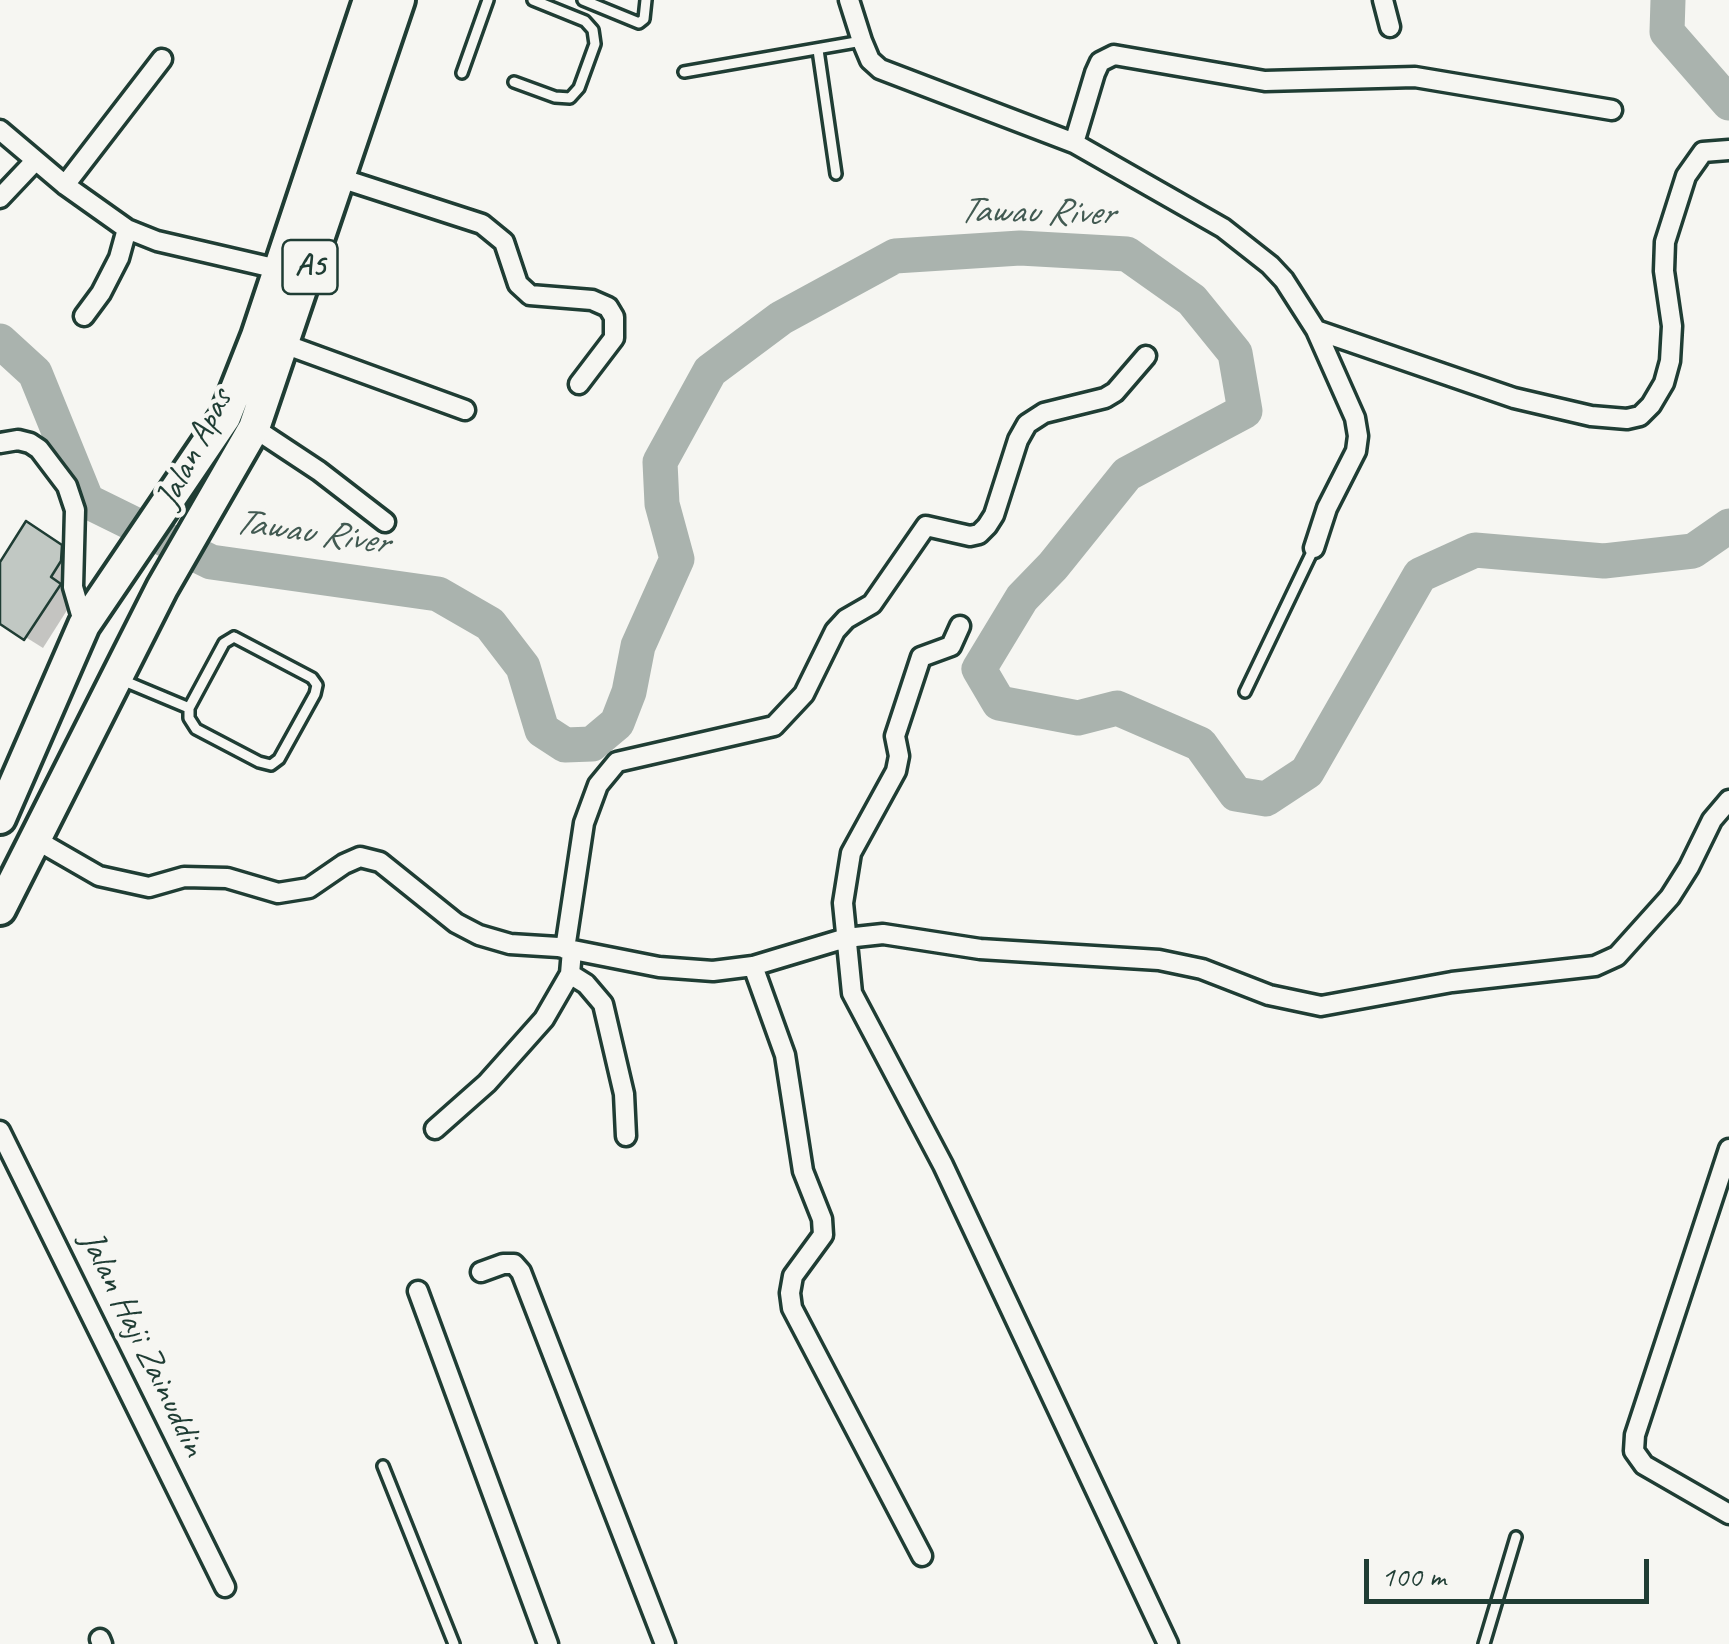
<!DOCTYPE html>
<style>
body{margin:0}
#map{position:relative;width:1729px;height:1644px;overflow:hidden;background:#f6f6f2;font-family:Caveat,sans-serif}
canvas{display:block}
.scale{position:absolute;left:1364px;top:1559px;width:285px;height:45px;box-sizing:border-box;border:5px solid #1f3d34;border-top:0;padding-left:12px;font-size:30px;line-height:35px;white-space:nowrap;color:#1f3d34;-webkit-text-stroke:8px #f6f6f2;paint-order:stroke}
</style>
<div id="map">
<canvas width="1729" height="1644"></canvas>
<div class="scale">100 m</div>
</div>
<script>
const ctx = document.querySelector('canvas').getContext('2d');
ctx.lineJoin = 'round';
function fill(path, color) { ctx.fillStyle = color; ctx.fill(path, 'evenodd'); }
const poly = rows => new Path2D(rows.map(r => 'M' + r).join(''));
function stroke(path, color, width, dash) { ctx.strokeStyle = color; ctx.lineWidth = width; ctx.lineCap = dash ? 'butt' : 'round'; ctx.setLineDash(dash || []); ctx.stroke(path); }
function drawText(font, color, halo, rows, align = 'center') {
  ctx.font = font + ' Caveat,sans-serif'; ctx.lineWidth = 9; ctx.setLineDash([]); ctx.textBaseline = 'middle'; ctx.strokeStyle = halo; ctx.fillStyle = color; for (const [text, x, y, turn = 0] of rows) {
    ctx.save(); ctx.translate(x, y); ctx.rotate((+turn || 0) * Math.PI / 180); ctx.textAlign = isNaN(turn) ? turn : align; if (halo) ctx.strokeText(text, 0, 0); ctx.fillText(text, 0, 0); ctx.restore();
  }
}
const shadow = poly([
 [44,535,78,557,76,596,43,648,0,621,0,567]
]);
const river = poly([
 [1668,0,1667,32,1729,103],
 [0,341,35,373,87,501,211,562,438,594,490,624,523,667,542,730,565,745,592,744,617,723,629,692,638,646,677,559,662,504,660,462,710,371,781,318,895,256,1020,248,1127,254,1192,300,1235,353,1245,411,1127,474,1053,566,1022,598,979,669,999,703,1078,718,1117,708,1200,744,1236,794,1266,799,1307,772,1420,575,1475,550,1604,561,1693,551,1729,526]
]);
const building = poly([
 [26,521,62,545,61,561,51,577,61,584,24,640,0,624,0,562,26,521]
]);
const service = poly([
 [583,0,639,23,644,19,646,0],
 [818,50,836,174],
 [684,72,862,41],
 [462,73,488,0],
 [514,82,555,97,570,98,579,88,595,44,593,30,585,21,533,0],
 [234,637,312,678,317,685,315,694,279,759,271,765,259,762,196,729,189,718,189,708,224,643,234,637],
 [122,680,189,708],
 [1245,692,1314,548],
 [383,1466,454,1644],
 [1484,1644,1516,1537]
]);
const minor = poly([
 [849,0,862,41,870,60,880,69,1074,143,1223,228,1270,265,1284,280,1316,330,1355,418,1358,436,1356,451,1327,508,1314,548],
 [1383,0,1390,27],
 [0,130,65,185,127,229,157,241,278,269],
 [1074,143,1095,73,1100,62,1114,55,1265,81,1415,77,1612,110],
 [340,178,482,224,504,242,518,284,530,295,592,300,608,307,614,317,614,338,579,384],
 [65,185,162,59],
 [0,198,35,161],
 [84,316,101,293,119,258,127,229],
 [1316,330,1514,398,1591,416,1627,419,1640,416,1651,405,1664,383,1670,361,1672,326,1664,271,1665,242,1686,176,1703,152,1729,150],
 [284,344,465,410],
 [254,428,319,471,385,522],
 [0,443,18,440,30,443,39,449,67,486,75,510,73,587,84,625],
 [960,626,951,646,921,657,895,736,899,756,896,771,851,853,843,903,852,993,943,1165,1168,1644],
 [33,838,99,876,149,887,184,877,227,878,278,893,309,888,344,864,360,857,380,862,456,923,479,935,510,944,558,947,659,967,713,971,753,966,846,938,883,934,980,949,1159,960,1202,969,1269,995,1321,1006,1452,982,1595,966,1617,956,1670,897,1689,867,1712,820,1729,800],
 [565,949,584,823,598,785,617,762,774,726,804,694,835,631,846,619,872,604,926,526,970,536,979,534,987,526,994,515,1018,440,1027,424,1044,413,1105,398,1115,392,1146,356],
 [753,966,785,1055,803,1171,822,1219,823,1235,793,1276,790,1293,792,1308,922,1556],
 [570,974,586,984,603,1004,624,1094,626,1136],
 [435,1129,487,1083,544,1019,570,974,572,950],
 [0,1131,225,1587],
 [1729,1149,1635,1435,1634,1451,1644,1465,1729,1514],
 [481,1272,503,1264,514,1264,521,1272,665,1644],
 [418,1291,548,1644],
 [100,1639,102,1644]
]);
const trunk = poly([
 [0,818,84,625,225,417,257,336,369,0],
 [0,909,162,588,254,428,399,0]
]);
const shields = [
 [310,267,55]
];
const shieldNames = [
 ["A5",310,267]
];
const streetNames = [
 ["Jalan Apas",195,449,-63],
 ["Jalan Haji Zainuddin",142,1344,64]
];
const waterNames = [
 ["Tawau River",1036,213,1],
 ["Tawau River",311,533,8]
];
fill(shadow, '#0003');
stroke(river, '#aab3ae', 35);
fill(building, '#c1c8c3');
stroke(building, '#1f3d34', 2.5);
stroke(service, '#1f3d34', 16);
stroke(minor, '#1f3d34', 25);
stroke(trunk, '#1f3d34', 38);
stroke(service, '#f6f6f2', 9);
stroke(minor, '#f6f6f2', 18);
stroke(trunk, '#f6f6f2', 30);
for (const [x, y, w] of shields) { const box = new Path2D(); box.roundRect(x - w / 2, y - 27, w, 54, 8); ctx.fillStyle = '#f6f6f2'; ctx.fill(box); stroke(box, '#1f3d34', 2.5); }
drawText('bold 32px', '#1f3d34', null, shieldNames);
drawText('35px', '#1f3d34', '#f6f6f2', streetNames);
drawText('italic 38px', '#425a52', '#f6f6f2', waterNames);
</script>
